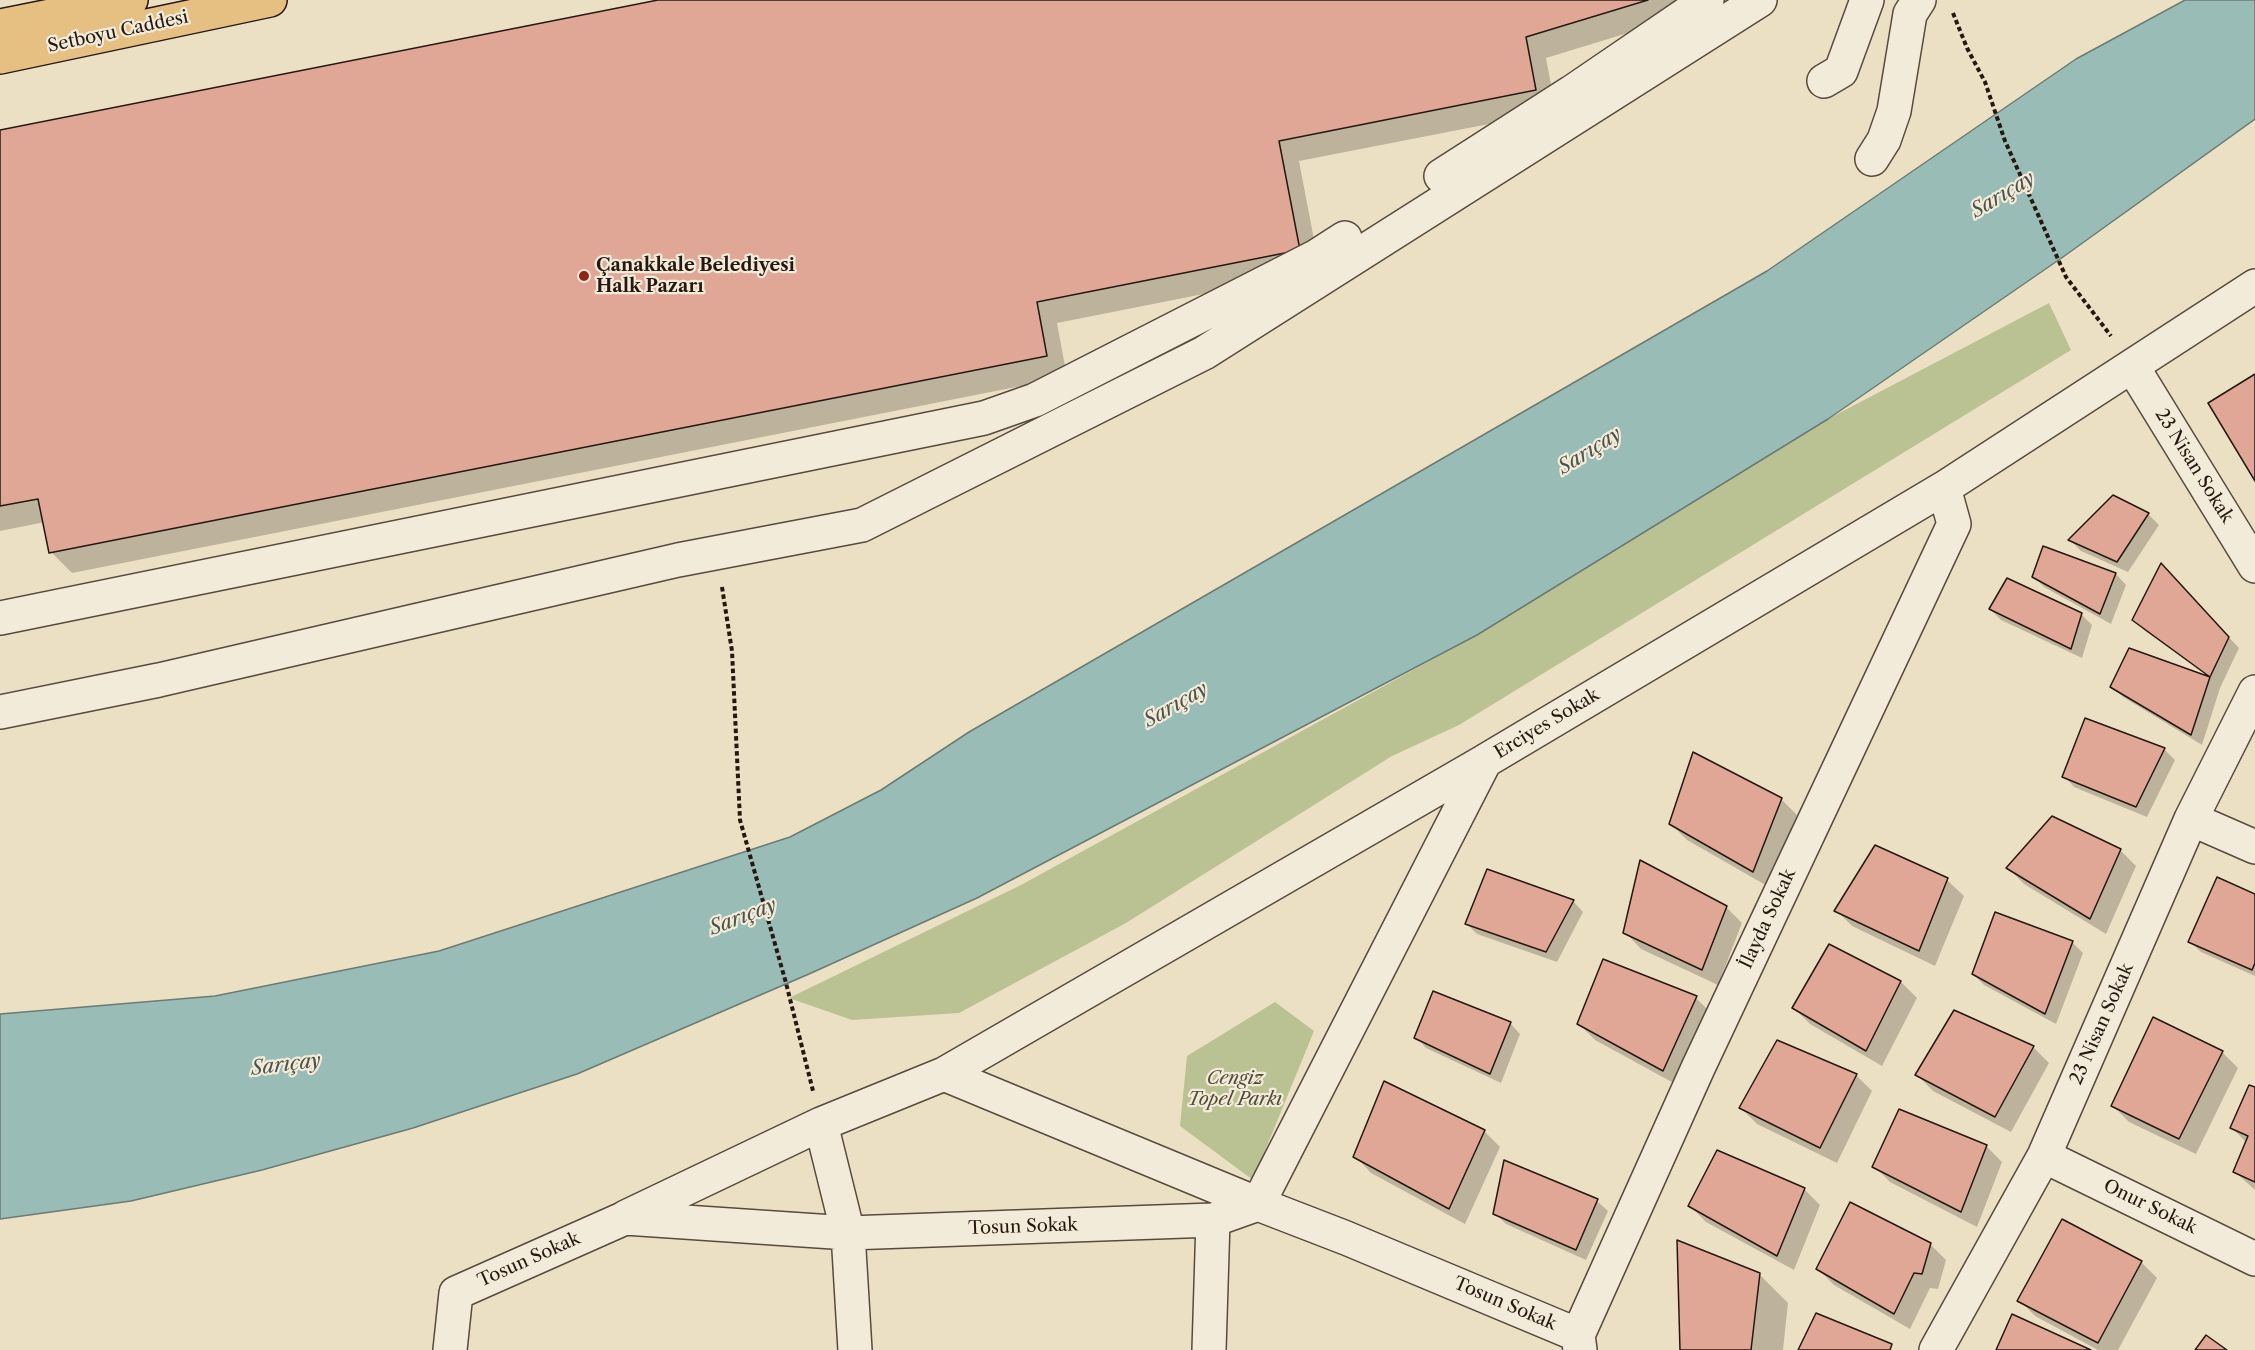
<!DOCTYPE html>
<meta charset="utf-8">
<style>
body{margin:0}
canvas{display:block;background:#ece0c4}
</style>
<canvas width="2255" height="1350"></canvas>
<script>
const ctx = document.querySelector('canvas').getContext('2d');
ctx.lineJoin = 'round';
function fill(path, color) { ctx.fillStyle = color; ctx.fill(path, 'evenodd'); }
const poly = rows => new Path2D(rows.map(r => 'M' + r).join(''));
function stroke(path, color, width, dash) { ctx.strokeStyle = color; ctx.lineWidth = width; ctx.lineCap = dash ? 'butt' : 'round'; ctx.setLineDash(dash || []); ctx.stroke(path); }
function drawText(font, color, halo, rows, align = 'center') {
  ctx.font = font + ' "Libre Caslon Text",serif'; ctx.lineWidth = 4.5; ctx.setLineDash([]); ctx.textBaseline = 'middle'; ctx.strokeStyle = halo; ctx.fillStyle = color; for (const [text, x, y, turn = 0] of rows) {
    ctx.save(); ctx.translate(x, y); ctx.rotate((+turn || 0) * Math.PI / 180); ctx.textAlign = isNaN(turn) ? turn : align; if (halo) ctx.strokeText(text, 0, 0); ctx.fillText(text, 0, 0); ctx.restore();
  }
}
const green = poly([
 [2049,303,2071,350,1459,725,1392,756,1126,923,959,1013,852,1020,789,998,1021,885,1477,635,1828,419],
 [1275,1002,1314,1031,1253,1180,1180,1126,1187,1056]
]);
const water = poly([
 [2185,0,2255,0,2255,119,2063,257,1828,419,1477,635,977,898,809,974,577,1074,413,1128,262,1170,131,1201,0,1219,0,1014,215,996,439,951,790,837,881,790,969,732,1767,271,2076,59,2185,0]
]);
const shadow = poly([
 [666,0,1736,0,1546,58,1556,111,1299,161,1320,271,1057,323,1067,377,72,573,51,552,45,522,0,531,0,131],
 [2113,496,2148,514,2159,525,2128,572,2081,551,2070,540],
 [2044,548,2116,574,2126,585,2111,624,2044,587,2033,576],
 [2172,576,2239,648,2220,688,2202,745,2123,697,2112,686,2208,676,2145,631,2134,620],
 [1990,609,2081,614,2092,625,2082,658,2001,620],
 [2164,749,2175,760,2147,817,2074,787,2064,776],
 [1781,799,1797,815,1769,887,1687,840,1671,824],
 [1875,846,1947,880,1964,896,1935,966,1852,926,1836,910],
 [2120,850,2136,866,2106,934,2024,884,2008,868],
 [2255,896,2255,976,2201,952,2190,942],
 [1573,901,1583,912,1557,962,1477,934,1466,923],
 [1726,907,1742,923,1718,985,1641,949,1625,932],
 [2072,942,2083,953,2056,1024,1984,985,1973,974],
 [1830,946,1901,982,1917,998,1882,1066,1810,1024,1794,1008],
 [1696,998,1712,1014,1679,1086,1595,1040,1579,1024],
 [1510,1023,1520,1034,1501,1083,1426,1048,1416,1037],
 [2033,1047,2049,1063,2011,1132,1933,1091,1917,1075],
 [2222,1052,2238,1068,2196,1154,2129,1122,2113,1106],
 [1856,1075,1872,1091,1837,1163,1757,1124,1741,1108],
 [2255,1089,2255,1190,2235,1172,2247,1143,2232,1128],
 [1484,1131,1500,1147,1465,1224,1371,1173,1355,1156],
 [1986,1146,2002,1162,1977,1227,1890,1182,1874,1166],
 [1506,1162,1597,1201,1608,1211,1586,1260,1506,1224,1495,1213],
 [1804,1189,1820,1205,1794,1270,1706,1222,1690,1206],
 [1930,1244,1946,1260,1938,1289,1930,1288,1910,1329,1834,1285,1818,1269],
 [2141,1262,2157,1278,2118,1350,2098,1350,2035,1316,2019,1300],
 [1759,1274,1788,1303,1783,1350,1681,1350]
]);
const building = poly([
 [658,0,1648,0,1526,37,1536,90,1279,141,1300,250,1037,302,1047,356,49,553,38,499,0,506,0,130,658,0],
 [2255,374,2255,481,2208,403,2255,374],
 [2113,495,2149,513,2117,562,2068,540,2113,495],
 [2043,546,2116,573,2100,614,2032,577,2043,546],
 [2161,563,2229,637,2210,677,2132,620,2161,563],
 [2007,578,2082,613,2071,649,1989,609,2007,578],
 [2129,648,2210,677,2191,735,2110,687,2129,648],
 [2085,718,2165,748,2136,807,2062,777,2085,718],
 [1693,752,1782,798,1753,872,1669,824,1693,752],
 [2052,816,2121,849,2090,919,2006,868,2052,816],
 [1875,845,1948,878,1919,951,1834,911,1875,845],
 [1640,860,1727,906,1702,970,1623,933,1640,860],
 [1487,869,1574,900,1546,952,1465,924,1487,869],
 [2217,877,2255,894,2255,963,2252,970,2188,942,2217,877],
 [1995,912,2073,941,2045,1014,1972,974,1995,912],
 [1829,944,1901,981,1866,1051,1792,1008,1829,944],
 [1603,959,1697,996,1663,1071,1577,1024,1603,959],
 [1433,991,1511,1022,1490,1074,1414,1038,1433,991],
 [1954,1010,2034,1046,1995,1117,1915,1075,1954,1010],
 [2153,1017,2223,1051,2179,1139,2111,1106,2153,1017],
 [1777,1040,1857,1074,1820,1148,1739,1108,1777,1040],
 [1384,1081,1485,1130,1449,1209,1353,1157,1384,1081],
 [2249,1085,2255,1087,2255,1182,2233,1172,2248,1136,2230,1128,2249,1085],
 [1899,1109,1987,1145,1961,1212,1872,1167,1899,1109],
 [1717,1150,1805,1188,1777,1256,1688,1206,1717,1150],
 [1504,1160,1598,1199,1576,1250,1493,1214,1504,1160],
 [1850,1202,1931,1243,1922,1274,1914,1273,1894,1314,1816,1269,1850,1202],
 [2062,1219,2142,1261,2098,1343,2017,1301,2062,1219],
 [1677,1240,1760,1273,1751,1350,1680,1350,1677,1240],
 [1816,1313,1892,1344,1890,1350,1798,1350,1816,1313],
 [2012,1314,2091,1350,1996,1350,2012,1314],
 [2206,1335,2227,1350,2195,1350,2206,1335]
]);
const path = poly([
 [1953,13,1967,48,1985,82,2005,141,2066,277,2111,336],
 [722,587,732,651,740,820,786,983,813,1091]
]);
const minor = poly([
 [1824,81,1841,71,1867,0],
 [1872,159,1884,140,1894,111,1910,14,1919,0],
 [1441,176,1572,92,1707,0],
 [2132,366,2255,566],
 [0,618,984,418,1035,400,1317,256,1345,238],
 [0,712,159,680,678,560,862,525,1204,353,1760,0],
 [2191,819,2255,847],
 [944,1074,1258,1204,1485,761,1944,488,2255,286],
 [821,1124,848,1233,855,1350],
 [2044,1156,2255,1259],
 [626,1217,821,1124,944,1074,1485,761],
 [450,1350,456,1293,625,1218,848,1233,1213,1220,1258,1204,1346,1238,1578,1335],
 [1209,1350,1213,1220],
 [1580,1350,1578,1335,1698,1068,1954,524,1944,488],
 [1936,1350,2044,1156,2191,819,2255,692]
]);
const major = poly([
 [0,26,131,0],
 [0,57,270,0]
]);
const markers = [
 [584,276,6,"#8f2418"]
];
const streetNames = [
 ["Setboyu Caddesi",118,32,-12],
 ["23 Nisan Sokak",2194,466,58],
 ["Erciyes Sokak",1547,724,-31],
 ["İlayda Sokak",1768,919,-65],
 ["23 Nisan Sokak",2102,1024,-66],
 ["Onur Sokak",2150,1207,26],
 ["Tosun Sokak",1023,1227,-2],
 ["Tosun Sokak",529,1260,-24],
 ["Tosun Sokak",1505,1304,23]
];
const poiNames = [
 ["Çanakkale Belediyesi",596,266],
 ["Halk Pazarı",596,287]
];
const parkNames = [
 ["Cengiz",1235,1079],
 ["Topel Parkı",1235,1100]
];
const waterNames = [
 ["Sarıçay",2003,195,-31],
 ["Sarıçay",1590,451,-32],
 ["Sarıçay",1176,705,-30],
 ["Sarıçay",743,917,-21],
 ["Sarıçay",286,1065,-7]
];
fill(green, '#bac192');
fill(water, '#99bdb6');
stroke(water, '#6b7b74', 1.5);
fill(shadow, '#0003');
fill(building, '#e0a797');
stroke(building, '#261811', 1.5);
stroke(minor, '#584a3e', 36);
stroke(major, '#261811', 36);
stroke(path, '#261811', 4, [4.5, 3]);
stroke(minor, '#f3ebd9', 33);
stroke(major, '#e6c082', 33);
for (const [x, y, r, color] of markers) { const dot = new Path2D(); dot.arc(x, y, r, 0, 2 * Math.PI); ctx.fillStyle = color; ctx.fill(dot); stroke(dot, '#f3ebd9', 2); }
drawText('18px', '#261811', '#f3ebd9', streetNames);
drawText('bold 18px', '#261811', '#f3ebd9', poiNames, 'left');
drawText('italic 18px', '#524b38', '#f3ebd9', parkNames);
drawText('italic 20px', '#4e524b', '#f3ebd9', waterNames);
</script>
